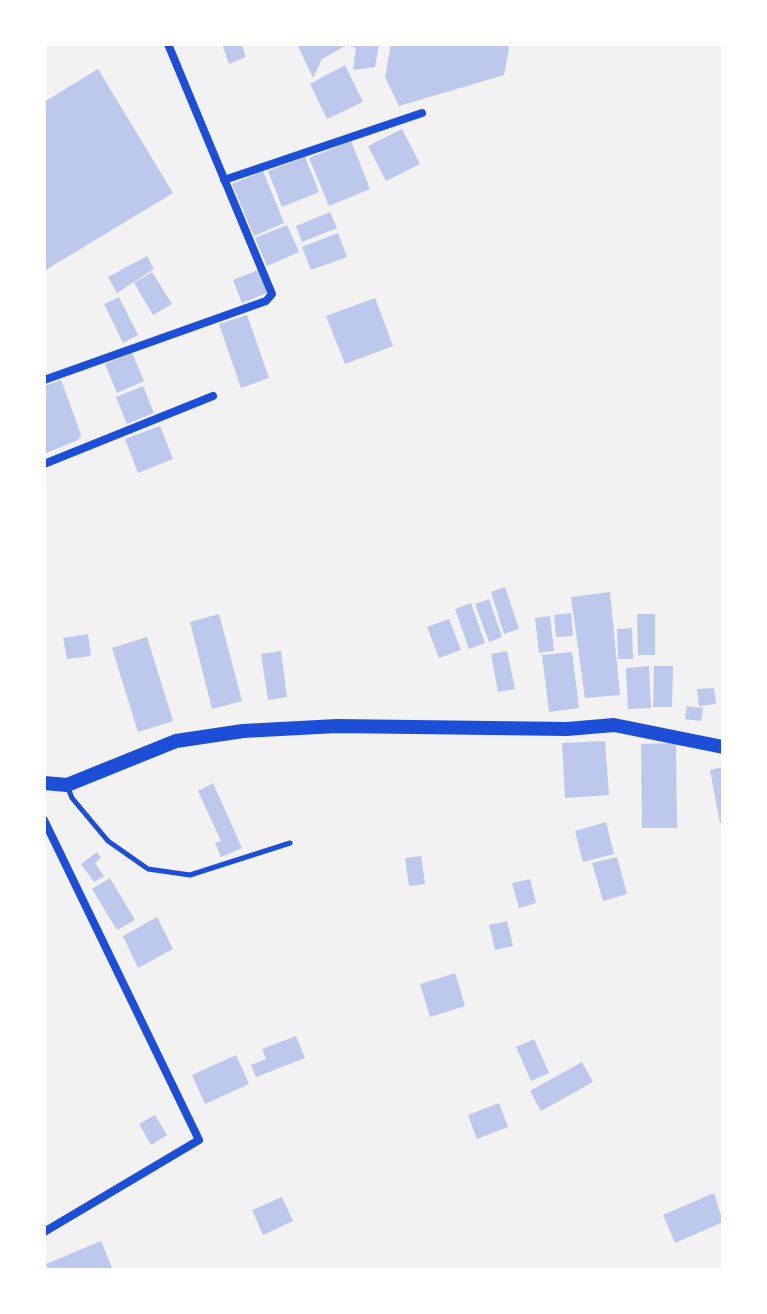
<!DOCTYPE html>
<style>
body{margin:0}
#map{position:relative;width:767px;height:1314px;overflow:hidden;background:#f2f2f2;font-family:"Work Sans",sans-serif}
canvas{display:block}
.frame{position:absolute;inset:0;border:46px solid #fff;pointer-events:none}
</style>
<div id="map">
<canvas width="767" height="1314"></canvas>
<div class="frame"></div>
</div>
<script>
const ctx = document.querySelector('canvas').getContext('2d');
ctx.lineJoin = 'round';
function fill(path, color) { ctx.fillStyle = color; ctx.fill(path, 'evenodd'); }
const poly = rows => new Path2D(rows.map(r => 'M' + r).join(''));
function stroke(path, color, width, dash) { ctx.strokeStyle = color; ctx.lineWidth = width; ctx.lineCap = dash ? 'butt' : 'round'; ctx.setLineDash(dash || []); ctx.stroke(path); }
const building = poly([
 [222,44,241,44,246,57,229,64],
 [297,44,379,44,375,67,353,70,356,48,347,45,322,59,313,78],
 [391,44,508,44,509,48,504,75,399,106,385,77],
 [345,65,363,102,327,119,310,84],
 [98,69,173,193,44,271,44,102],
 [402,129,420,164,386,181,368,146],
 [351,141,370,189,329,206,309,158],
 [305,157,319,192,282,207,268,171],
 [263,171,284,223,254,236,232,184],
 [330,212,337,228,302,242,296,226],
 [287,225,299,252,267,266,255,238],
 [338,233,347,257,311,270,302,247],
 [147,256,154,269,117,293,108,277],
 [258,270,267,293,242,303,233,280],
 [152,272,172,304,153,315,134,283],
 [119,297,138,335,123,343,104,304],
 [375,298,393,346,345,364,326,316],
 [247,315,269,378,241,388,219,324],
 [132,353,144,381,117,393,105,364],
 [61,380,81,435,78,440,44,454,44,386],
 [143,386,154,413,127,424,116,397],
 [160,426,173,459,138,473,125,439],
 [505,587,519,629,504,634,491,592],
 [610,592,620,695,585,698,571,597],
 [489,599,502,637,489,642,475,604],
 [471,603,485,643,469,649,455,609],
 [571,613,573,636,556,637,554,615],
 [219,614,242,701,212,709,190,622],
 [637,614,655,614,655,655,638,655],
 [550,616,554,651,539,653,535,618],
 [449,619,461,650,439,658,427,627],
 [632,628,633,659,618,659,617,629],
 [88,634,91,656,67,659,63,638],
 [147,637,173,721,138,732,112,648],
 [281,651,287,697,268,700,261,654],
 [507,651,515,689,498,692,491,654],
 [572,652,579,708,549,712,542,655],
 [649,666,651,708,628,709,626,668],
 [654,666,673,666,672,707,653,707],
 [714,688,716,704,699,706,697,689],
 [687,706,703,708,701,721,685,719],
 [605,741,609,795,565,798,562,743],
 [676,743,677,828,642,828,641,744],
 [723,767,723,822,720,823,710,770],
 [213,783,242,848,221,857,215,843,221,841,198,791],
 [606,822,614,854,583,862,575,831],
 [97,852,101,858,95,863,104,876,94,882,81,864],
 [421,856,425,884,409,886,405,858],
 [617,857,627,894,603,901,592,863],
 [110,878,135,920,117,930,92,889],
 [530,879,536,903,519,908,512,883],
 [157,917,173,949,138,968,123,936],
 [507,921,513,946,495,950,489,925],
 [455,973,465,1006,430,1017,420,984],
 [296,1036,305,1058,256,1077,251,1065,266,1059,262,1049],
 [534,1039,549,1073,531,1081,516,1047],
 [236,1055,249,1084,205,1104,192,1075],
 [582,1062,593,1082,541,1111,530,1091],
 [499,1103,508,1127,477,1139,468,1115],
 [155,1115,167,1135,151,1145,139,1124],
 [714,1193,723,1222,675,1243,663,1215],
 [282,1197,293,1221,263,1235,252,1210],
 [101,1241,113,1270,48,1270,46,1264]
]);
const service = poly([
 [67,786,72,798,108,841,148,869,190,875,290,843]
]);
const minor = poly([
 [224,180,422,113],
 [44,380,266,301,272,294,168,44],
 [44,464,213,396],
 [44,820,199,1140,44,1232]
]);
const tertiary = poly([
 [44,783,67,785,176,741,243,731,337,726,567,729,614,725,723,747]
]);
fill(building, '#bdc9ec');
stroke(service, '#1d4ed8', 5);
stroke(minor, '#1d4ed8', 8);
stroke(tertiary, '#1d4ed8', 14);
</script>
